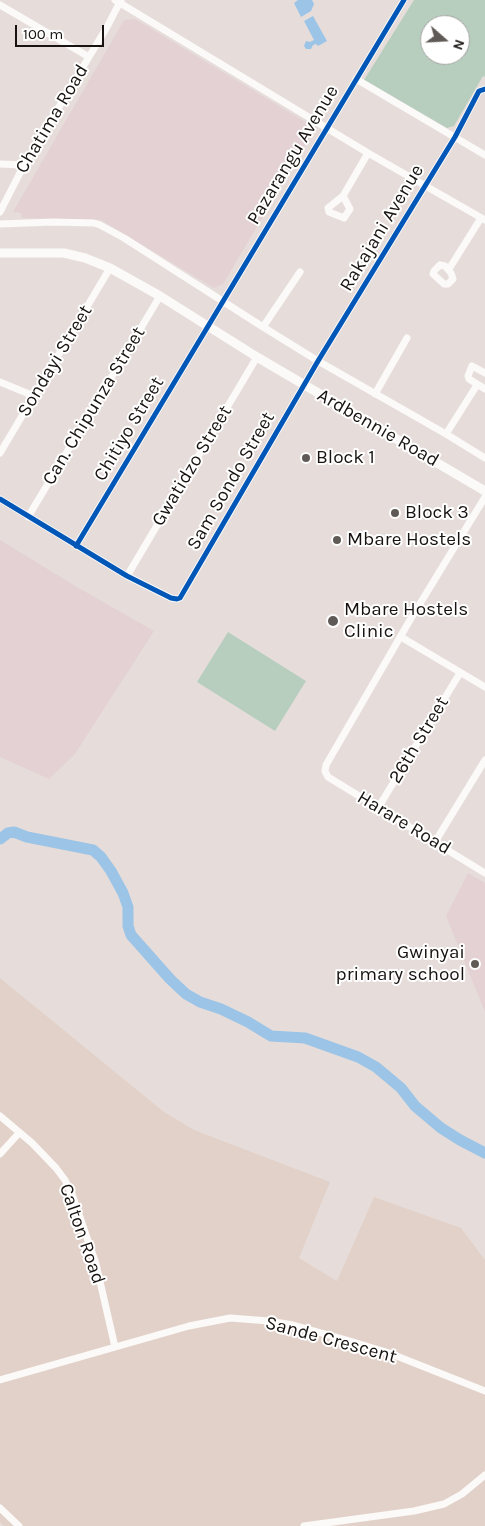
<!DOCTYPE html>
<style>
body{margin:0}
#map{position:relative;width:485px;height:1526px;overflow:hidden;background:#e6ddda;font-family:Karla,sans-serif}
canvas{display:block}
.north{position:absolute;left:420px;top:15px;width:50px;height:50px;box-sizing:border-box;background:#fff;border:1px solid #a3a19f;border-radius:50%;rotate:109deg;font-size:14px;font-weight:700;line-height:20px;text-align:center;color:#181310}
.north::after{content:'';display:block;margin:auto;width:18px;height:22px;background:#605a57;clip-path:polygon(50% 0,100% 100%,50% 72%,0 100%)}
.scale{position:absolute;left:15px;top:25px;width:89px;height:22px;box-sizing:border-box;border:2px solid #181310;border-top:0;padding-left:6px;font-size:15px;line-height:18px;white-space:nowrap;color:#181310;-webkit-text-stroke:4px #fff;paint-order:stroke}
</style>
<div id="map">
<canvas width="485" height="1526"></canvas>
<div class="north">N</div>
<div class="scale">100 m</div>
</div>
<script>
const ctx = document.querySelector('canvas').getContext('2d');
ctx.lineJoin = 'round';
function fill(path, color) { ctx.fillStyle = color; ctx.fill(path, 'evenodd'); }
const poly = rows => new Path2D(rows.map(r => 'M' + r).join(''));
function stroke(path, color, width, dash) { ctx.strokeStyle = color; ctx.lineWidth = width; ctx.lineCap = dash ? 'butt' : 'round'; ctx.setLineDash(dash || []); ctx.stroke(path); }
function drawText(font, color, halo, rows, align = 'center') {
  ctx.font = font + ' Karla,sans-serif'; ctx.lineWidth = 4; ctx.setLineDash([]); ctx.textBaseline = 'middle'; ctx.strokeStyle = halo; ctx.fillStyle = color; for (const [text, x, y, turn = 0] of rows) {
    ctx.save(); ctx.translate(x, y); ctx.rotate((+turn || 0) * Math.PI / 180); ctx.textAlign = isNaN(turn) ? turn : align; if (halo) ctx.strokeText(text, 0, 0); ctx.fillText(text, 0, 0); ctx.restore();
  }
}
const built = poly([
 [0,978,164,1112,194,1130,330,1182,299,1258,337,1281,374,1197,461,1228,485,1260,485,1526,4,1526,0,1522]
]);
const education = poly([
 [135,19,312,126,312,133,223,284,214,288,101,220,22,218,21,213,13,212,124,20],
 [0,540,77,587,154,631,75,754,49,779,0,757],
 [468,873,485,883,485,1012,446,916]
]);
const green = poly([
 [414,0,485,0,485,77,483,76,454,126,447,128,364,80],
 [430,25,460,25,460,55,430,55],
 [228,632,306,681,275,731,197,682]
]);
const water = poly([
 [298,0,312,0,314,4,311,11,301,17,294,3],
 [313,16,327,41,318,46,316,44,313,45,311,49,306,49,304,46,306,41,310,42,314,40,304,21]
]);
const river = poly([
 [0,839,8,833,14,832,27,837,93,850,101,857,111,871,123,893,128,907,128,926,131,935,170,979,186,994,200,1002,221,1009,248,1022,271,1036,305,1038,358,1057,376,1067,401,1088,415,1106,441,1128,460,1140,485,1153]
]);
const street = poly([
 [115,0,368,153,485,220],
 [0,5,89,57],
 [356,79,485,155],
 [0,164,24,165],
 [343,196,350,209,344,218,329,212,328,208,343,196,368,153],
 [0,212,24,165,107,27,121,0],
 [0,224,54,222,94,223,100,225,124,238,263,327,318,361,446,434,485,458],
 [440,265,445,266,451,273,453,279,448,284,444,284,433,274,434,271,440,265],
 [449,269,481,218],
 [263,327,300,272],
 [485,373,472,366,468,376,469,379,485,389],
 [0,382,34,396],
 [375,394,407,338],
 [446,434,477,385],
 [0,453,110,268],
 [485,497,410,620,326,765,325,771,328,777,485,873],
 [0,499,127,576,171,598,177,599,180,598,318,361,455,137,479,91,485,89],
 [28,517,160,296],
 [76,546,404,0],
 [127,576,257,357],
 [401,637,485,687],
 [378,808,460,673],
 [435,842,485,760],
 [0,1116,32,1143,56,1168,65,1180,72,1194,96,1264,115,1347],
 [0,1154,19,1133],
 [0,1380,189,1326,230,1318,269,1321,293,1325,350,1341,389,1353,485,1391],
 [0,1508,19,1526],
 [304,1526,414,1511,444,1504,462,1494,485,1475]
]);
const secondary = poly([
 [0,253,64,253,85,258,110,268,160,296,257,357,485,491]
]);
const cycleway = poly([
 [0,499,127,576,171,598,177,599,180,598,318,361,455,137,479,91,485,89],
 [76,546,404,0]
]);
const markers = [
 [306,458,5,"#605a57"],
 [395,513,5,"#605a57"],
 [337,540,5,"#605a57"],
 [333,621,6,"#605a57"],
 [475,964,5,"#605a57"]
];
const streetNames = [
 ["Chatima Road",52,119,-59],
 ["Pazarangu Avenue",293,155,-59],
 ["Rakajani Avenue",382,228,-59],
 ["Sondayi Street",55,361,-59],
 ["Can. Chipunza Street",94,406,-59],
 ["Ardbennie Road",378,428,30],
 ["Chitiyo Street",129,429,-59],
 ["Gwatidzo Street",192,466,-59],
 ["Sam Sondo Street",231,481,-60],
 ["26th Street",419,740,-59],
 ["Harare Road",404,823,31],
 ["Calton Road",82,1234,71],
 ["Sande Crescent",331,1340,15]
];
const poiNames = [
 ["Block 1",316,458],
 ["Block 3",405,513],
 ["Mbare Hostels",347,540],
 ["Mbare Hostels",344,610],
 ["Clinic",344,632],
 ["Gwinyai",465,953,"right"],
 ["primary school",465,975,"right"]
];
fill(built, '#e2d1c9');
fill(education, '#e3d1d3');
fill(green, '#b7cebf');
fill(water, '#9bc4e7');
stroke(river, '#9bc4e7', 11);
stroke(street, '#fbfaf9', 7);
stroke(secondary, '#fbfaf9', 9);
stroke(cycleway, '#0057b8', 5);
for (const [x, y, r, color] of markers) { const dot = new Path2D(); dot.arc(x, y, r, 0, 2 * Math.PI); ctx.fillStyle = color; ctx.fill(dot); stroke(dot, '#fff', 2); }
drawText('19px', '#181310', '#fff', streetNames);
drawText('19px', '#181310', '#fff', poiNames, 'left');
</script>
